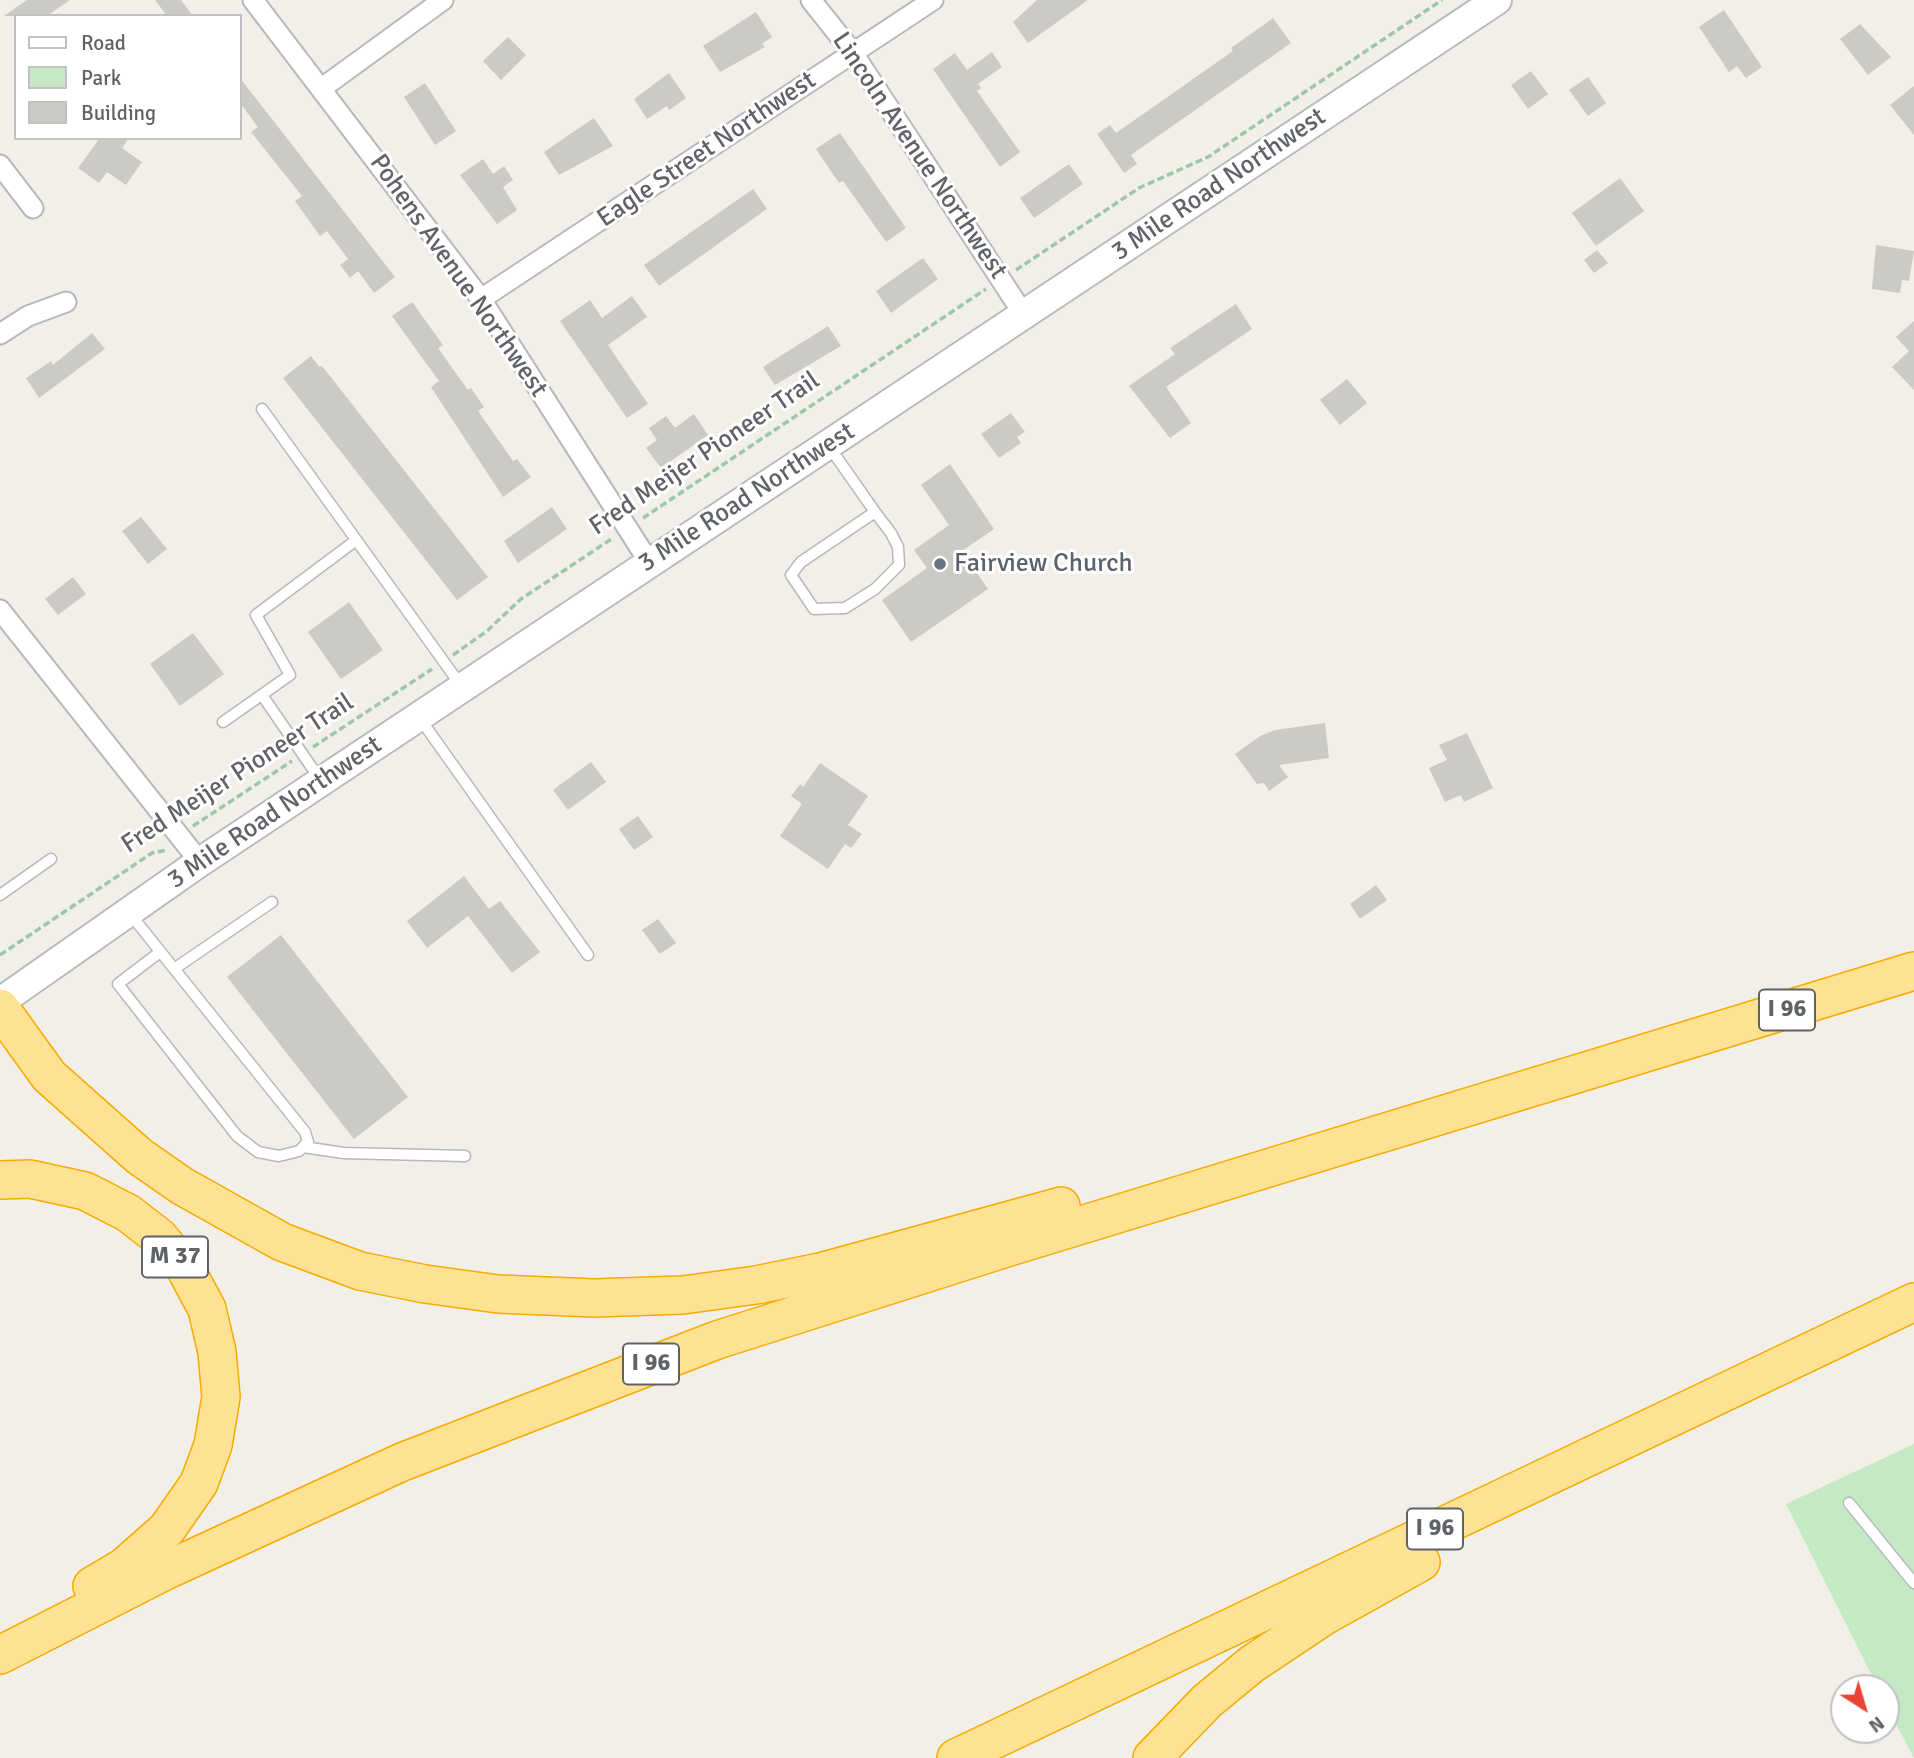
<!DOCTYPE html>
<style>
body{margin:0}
#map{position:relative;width:1914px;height:1758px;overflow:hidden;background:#f1efe8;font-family:Signika,sans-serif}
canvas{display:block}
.legend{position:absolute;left:14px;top:14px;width:228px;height:126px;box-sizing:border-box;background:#fff;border:2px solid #bfc1c3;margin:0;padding:9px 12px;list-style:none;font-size:21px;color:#5f6368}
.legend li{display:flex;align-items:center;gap:14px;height:35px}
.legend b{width:35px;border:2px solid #bfc1c3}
.north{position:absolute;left:1830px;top:1674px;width:70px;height:70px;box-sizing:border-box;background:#fff;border:2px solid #bfc1c3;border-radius:50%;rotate:143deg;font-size:19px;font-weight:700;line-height:28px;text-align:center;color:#5f6368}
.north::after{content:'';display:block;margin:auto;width:24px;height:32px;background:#ea4335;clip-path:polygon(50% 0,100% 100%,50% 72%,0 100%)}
</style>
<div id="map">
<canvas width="1914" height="1758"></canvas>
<ul class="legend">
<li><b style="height:9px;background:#fff"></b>Road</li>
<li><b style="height:19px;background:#c5e8c5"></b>Park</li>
<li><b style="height:19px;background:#cccac5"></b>Building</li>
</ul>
<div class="north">N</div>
</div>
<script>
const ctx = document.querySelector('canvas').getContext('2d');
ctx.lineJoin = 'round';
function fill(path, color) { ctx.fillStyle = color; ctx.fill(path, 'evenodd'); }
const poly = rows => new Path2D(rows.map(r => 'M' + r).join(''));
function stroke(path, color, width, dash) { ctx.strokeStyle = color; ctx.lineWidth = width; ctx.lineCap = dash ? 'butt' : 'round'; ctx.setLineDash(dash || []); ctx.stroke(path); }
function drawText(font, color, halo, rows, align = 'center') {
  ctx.font = font + ' Signika,sans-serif'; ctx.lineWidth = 6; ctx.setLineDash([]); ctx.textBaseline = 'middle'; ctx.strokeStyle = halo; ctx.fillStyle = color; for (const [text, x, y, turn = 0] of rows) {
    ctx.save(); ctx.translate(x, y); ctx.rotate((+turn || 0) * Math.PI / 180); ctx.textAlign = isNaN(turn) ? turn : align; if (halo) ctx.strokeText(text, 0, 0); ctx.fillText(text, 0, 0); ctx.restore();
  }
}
const green = poly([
 [1914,1444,1914,1758,1886,1705,1886,1688,1878,1688,1786,1504]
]);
const building = poly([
 [27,0,70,0,47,16,4,16],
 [155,0,181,0,193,16,167,16],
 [1037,0,1088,0,1028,43,1013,22],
 [1724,10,1762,67,1746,78,1737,66,1729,72,1699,27],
 [756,12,772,37,762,44,765,47,720,72,703,46],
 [1273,18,1291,43,1131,155,1137,164,1124,173,1097,134,1110,125,1116,133,1233,51,1231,48],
 [1860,24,1891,57,1868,75,1840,39],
 [508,37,526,55,501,80,483,61],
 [992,52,1002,67,978,84,981,88,977,91,1020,152,1000,167,933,69,955,53,967,70],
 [1531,71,1548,94,1528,109,1511,85],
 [669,73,686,98,669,110,667,106,647,119,634,99],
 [1588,77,1606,103,1588,116,1569,90],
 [240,78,395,277,374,293,358,271,350,278,340,265,348,259,327,231,320,236,295,201,302,196,251,132,258,127,240,103],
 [425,83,456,131,435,145,404,97],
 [1914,86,1914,135,1890,105],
 [594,118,613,146,559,175,544,152],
 [840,133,906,228,886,242,843,181,839,183,816,149],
 [100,138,129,138,122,148,142,162,126,185,107,172,99,183,78,168],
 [483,159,493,174,504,166,513,180,503,187,517,210,497,224,460,175],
 [1069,164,1083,184,1034,218,1020,198],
 [1620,178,1644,211,1596,246,1572,213],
 [753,189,767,209,659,286,644,265],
 [1876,245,1914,251,1909,281,1902,280,1900,293,1872,289],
 [1597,250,1608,263,1594,273,1584,260],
 [923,258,938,279,891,313,876,291],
 [632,296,647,317,608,345,648,404,627,418,560,321,590,300,602,318],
 [412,302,443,345,438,348,468,390,471,388,484,407,478,411,513,461,517,459,531,477,503,497,431,387,439,381,392,316],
 [1236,304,1252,329,1166,387,1191,423,1170,438,1129,386,1175,354,1170,348],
 [1914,321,1914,390,1892,367,1909,351,1896,337],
 [828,326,841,346,775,385,763,367],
 [92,333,105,349,39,398,26,378,51,361,53,365],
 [311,356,319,367,322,366,488,577,457,600,283,378],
 [1347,379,1367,403,1340,425,1320,400],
 [1011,413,1025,432,1017,437,1021,443,999,458,981,434],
 [694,414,708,435,661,468,646,448,657,440,649,428,666,416,675,428],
 [950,464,994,529,962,551,988,589,911,642,882,600,927,568,914,550,949,525,921,485],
 [552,507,567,529,518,563,504,541],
 [141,517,167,549,148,564,122,531],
 [73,577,86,594,58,615,45,599],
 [349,602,383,650,341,679,308,632],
 [193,633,224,674,180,706,150,664],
 [1325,723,1329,758,1279,765,1288,777,1269,791,1264,783,1257,784,1235,754,1260,736,1275,730],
 [1467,733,1493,788,1464,802,1461,795,1445,802,1429,768,1447,760,1439,745],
 [591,762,606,782,568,810,553,790],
 [820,763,868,796,848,825,862,834,851,848,845,844,828,869,780,836,802,804,791,796,800,784,803,787],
 [638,816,653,837,634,850,619,829],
 [464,876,489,909,500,901,540,952,512,973,468,916,427,948,407,921],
 [1376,885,1387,900,1360,919,1350,904],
 [658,919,676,943,660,954,642,930],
 [281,935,408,1097,354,1139,227,977]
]);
const path = poly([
 [1016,270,1139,188,1208,157,1442,0],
 [643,518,986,289],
 [453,655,487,631,521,599,613,538],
 [313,747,432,669],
 [193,826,292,761],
 [0,955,152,853,167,850]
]);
const service = poly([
 [262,409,462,687],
 [830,448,847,472,875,512,891,533,898,547,899,565,875,589,845,608,814,609,791,575,801,562,875,512],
 [262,695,321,781],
 [421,720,588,955],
 [223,722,290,675,256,615,355,541],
 [0,895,51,859],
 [131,915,305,1132,308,1142,299,1151,279,1156,258,1152,237,1136,118,984,160,952],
 [174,969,272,902],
 [303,1147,344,1153,465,1156],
 [1849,1503,1914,1583]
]);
const minor = poly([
 [253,0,481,299,649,562],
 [811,0,853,53,1024,315],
 [322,88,443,0],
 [0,165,33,208],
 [481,299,933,0],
 [0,334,28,316,66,302],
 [0,610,200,862]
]);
const secondary = poly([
 [0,1002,200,862,1497,0]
]);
const motorway = poly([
 [0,1008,49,1076,139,1156,182,1186,282,1242,360,1271,425,1284,498,1294,594,1298,683,1295,756,1285,820,1272,1061,1206],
 [0,1180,30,1179,85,1191,128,1213,159,1237,185,1268,207,1309,217,1352,221,1397,213,1445,199,1483,167,1529,124,1567,92,1586],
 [0,1655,167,1570,402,1462,717,1340,1006,1248,1914,971],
 [956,1758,1914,1302],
 [1152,1758,1207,1701,1252,1664,1324,1616,1421,1562]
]);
const markers = [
 [940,564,7,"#6b7280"]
];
const shields = [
 [1787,1010,56],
 [175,1257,66],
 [651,1364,56],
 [1435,1529,56]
];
const shieldNames = [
 ["I 96",1787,1010],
 ["M 37",175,1257],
 ["I 96",651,1364],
 ["I 96",1435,1529]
];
const streetNames = [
 ["Eagle Street Northwest",707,150,-34],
 ["Lincoln Avenue Northwest",919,156,56],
 ["3 Mile Road Northwest",1219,185,-34],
 ["Pohens Avenue Northwest",458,276,55],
 ["Fred Meijer Pioneer Trail",705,454,-34],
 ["3 Mile Road Northwest",747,498,-33],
 ["Fred Meijer Pioneer Trail",238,774,-33],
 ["3 Mile Road Northwest",275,813,-34]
];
const worshipNames = [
 ["Fairview Church",954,564]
];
fill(green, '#c5e8c5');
fill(building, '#cccac5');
stroke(service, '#b5b8bc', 13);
stroke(minor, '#b5b8bc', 23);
stroke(secondary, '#b6babf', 32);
stroke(motorway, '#f9ab00', 40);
stroke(path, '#9cc7a9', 3.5, [7, 3.5]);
stroke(service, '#fff', 10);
stroke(minor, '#fff', 19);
stroke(secondary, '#fff', 28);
stroke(motorway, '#fde293', 37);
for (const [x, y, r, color] of markers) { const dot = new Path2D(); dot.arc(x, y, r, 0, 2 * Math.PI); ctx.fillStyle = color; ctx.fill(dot); stroke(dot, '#fff', 2.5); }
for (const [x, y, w] of shields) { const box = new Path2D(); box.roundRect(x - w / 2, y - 20.5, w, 41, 5); ctx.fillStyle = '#fff'; ctx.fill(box); stroke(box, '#5f6368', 2); }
drawText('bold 24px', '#5f6368', null, shieldNames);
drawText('26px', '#5f6368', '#fff', streetNames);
drawText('26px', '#5b616d', '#fff', worshipNames, 'left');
</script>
